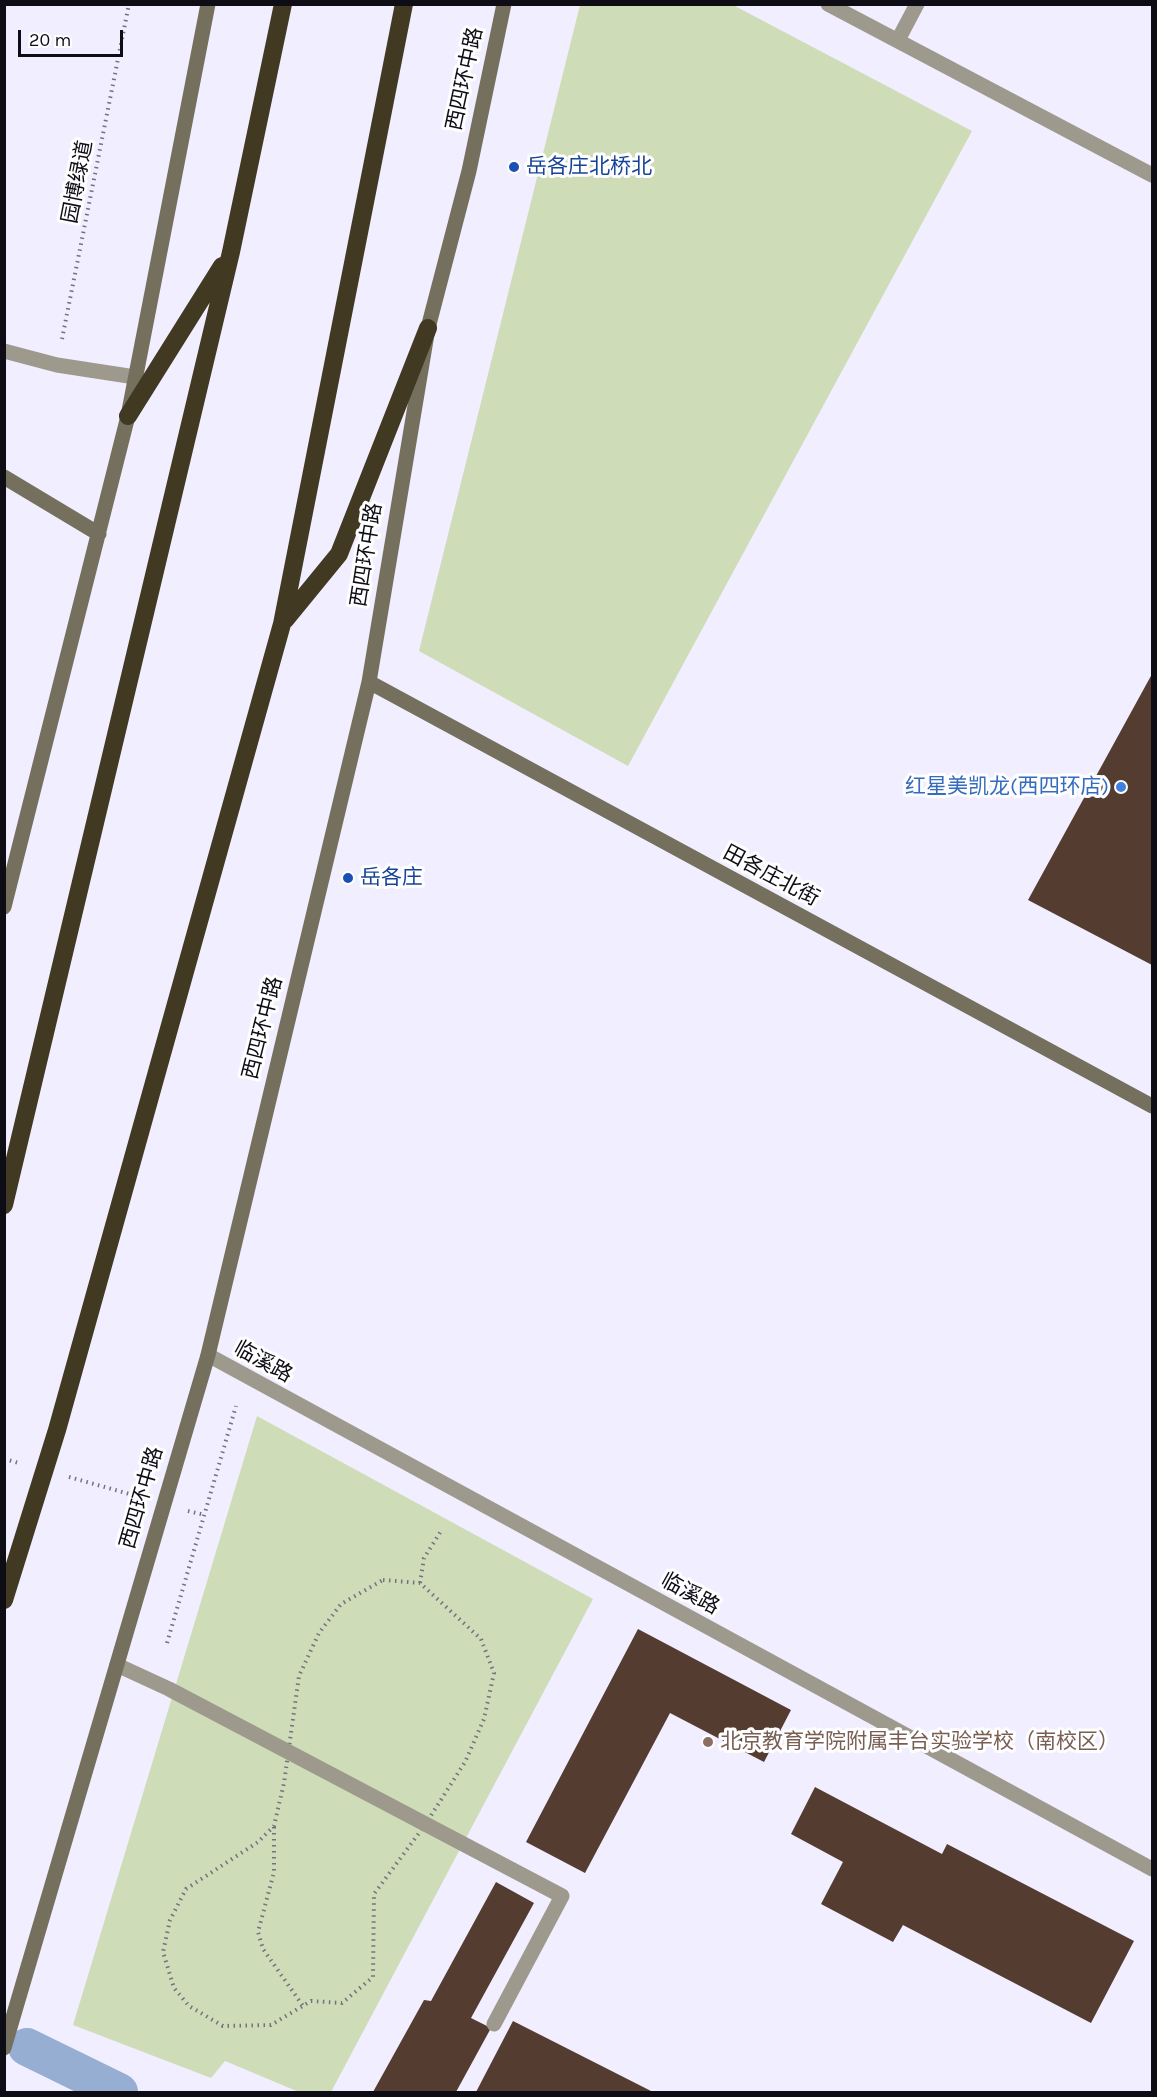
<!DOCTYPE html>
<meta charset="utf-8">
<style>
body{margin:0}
#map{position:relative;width:1157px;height:2097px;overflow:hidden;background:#f1eeff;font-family:Karla,sans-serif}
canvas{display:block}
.frame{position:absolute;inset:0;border:6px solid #0e0c15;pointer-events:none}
.scale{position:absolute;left:18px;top:30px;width:105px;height:27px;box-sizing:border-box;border:3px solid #0e0c15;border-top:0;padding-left:8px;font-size:18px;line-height:21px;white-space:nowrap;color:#0e0c15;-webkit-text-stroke:4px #fefefe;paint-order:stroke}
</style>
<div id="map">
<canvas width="1157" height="2097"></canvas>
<div class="frame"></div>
<div class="scale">20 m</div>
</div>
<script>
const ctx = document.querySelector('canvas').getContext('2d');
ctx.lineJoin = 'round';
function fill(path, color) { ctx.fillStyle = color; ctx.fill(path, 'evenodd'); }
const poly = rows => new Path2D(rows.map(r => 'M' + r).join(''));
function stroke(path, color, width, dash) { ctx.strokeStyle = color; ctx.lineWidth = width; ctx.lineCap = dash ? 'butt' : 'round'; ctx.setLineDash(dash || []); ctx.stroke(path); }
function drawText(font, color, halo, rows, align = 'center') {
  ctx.font = font + ' Karla,"Noto Sans SC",sans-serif'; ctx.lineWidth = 6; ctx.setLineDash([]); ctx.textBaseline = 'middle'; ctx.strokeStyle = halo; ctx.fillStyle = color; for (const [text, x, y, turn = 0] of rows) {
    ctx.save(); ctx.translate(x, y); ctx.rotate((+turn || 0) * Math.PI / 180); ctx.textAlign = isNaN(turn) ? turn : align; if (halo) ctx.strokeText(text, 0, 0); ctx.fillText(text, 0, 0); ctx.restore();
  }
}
const green = poly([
 [580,5,733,5,972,131,628,766,419,651],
 [257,1416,593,1599,331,2092,299,2092,225,2061,211,2078,73,2025]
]);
const canal = poly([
 [27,2047,119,2092]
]);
const building = poly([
 [1152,674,1152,965,1028,900],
 [638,1629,791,1710,764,1762,670,1713,585,1873,526,1842],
 [815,1787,942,1854,947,1844,1134,1941,1091,2023,903,1925,893,1942,821,1904,843,1862,791,1834],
 [496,1882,534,1903,471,2018,491,2028,456,2092,373,2092,424,2000,431,2001],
 [513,2021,653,2092,476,2092]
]);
const path = poly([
 [62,339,129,4],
 [4,1459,19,1463],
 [69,1477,140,1497],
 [188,1511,205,1515],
 [383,1580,420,1583,481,1639,494,1673,484,1719,465,1762,425,1825,374,1894,373,1977,342,2003,311,2001,271,2025,223,2026,189,2006,174,1988,163,1952,170,1920,186,1889,258,1842,274,1826,284,1783,299,1676,319,1633,341,1604,383,1580],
 [420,1583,424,1558,441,1531],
 [167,1643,236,1406],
 [274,1827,274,1872,258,1932,263,1949,303,2006]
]);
const street = poly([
 [828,4,1152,175],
 [898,40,917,4],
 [4,351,57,365,135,377],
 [208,1355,1152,1869],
 [117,1665,169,1689,562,1896,494,2024]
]);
const secondary = poly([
 [4,477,99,534],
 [369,682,1152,1106],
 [4,907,128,416,208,4],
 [4,2048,208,1355,369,682,428,328,469,171,504,4]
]);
const highway = poly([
 [128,416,222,266],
 [285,620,339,554,428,328],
 [4,1205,231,252,283,4],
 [4,1600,57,1430,282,624,404,4]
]);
const markers = [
 [514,167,6,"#1a4fb4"],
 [1121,787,6,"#3f7fe0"],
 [348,878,6,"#1a4fb4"],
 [708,1742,6,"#8d6e63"]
];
const streetNames = [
 ["西四环中路",465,79,-78],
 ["园博绿道",78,182,-79],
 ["西四环中路",367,555,-81],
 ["田各庄北街",771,876,28],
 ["西四环中路",263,1028,-76],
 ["临溪路",263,1362,29],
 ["西四环中路",142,1498,-74],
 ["临溪路",690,1594,29]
];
const transitNames = [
 ["岳各庄北桥北",526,167],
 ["岳各庄",360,878]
];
const shopNames = [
 ["红星美凯龙(西四环店)",1109,787]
];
const educationNames = [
 ["北京教育学院附属丰台实验学校（南校区）",720,1742]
];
fill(green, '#cfdcb8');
stroke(canal, '#95aed1', 38);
fill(building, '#543c31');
stroke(path, '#75727f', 4, [1.5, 4.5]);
stroke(street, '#9d998d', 15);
stroke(secondary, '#756f5e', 15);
stroke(highway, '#413922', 18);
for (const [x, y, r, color] of markers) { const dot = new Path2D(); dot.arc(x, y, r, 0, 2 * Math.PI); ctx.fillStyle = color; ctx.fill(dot); stroke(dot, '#fefefe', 2); }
drawText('21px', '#0e0c15', '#fefefe', streetNames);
drawText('21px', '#164399', '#fefefe', transitNames, 'left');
drawText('21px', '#366cbe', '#fefefe', shopNames, 'right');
drawText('21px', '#785e54', '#fefefe', educationNames, 'left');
</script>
